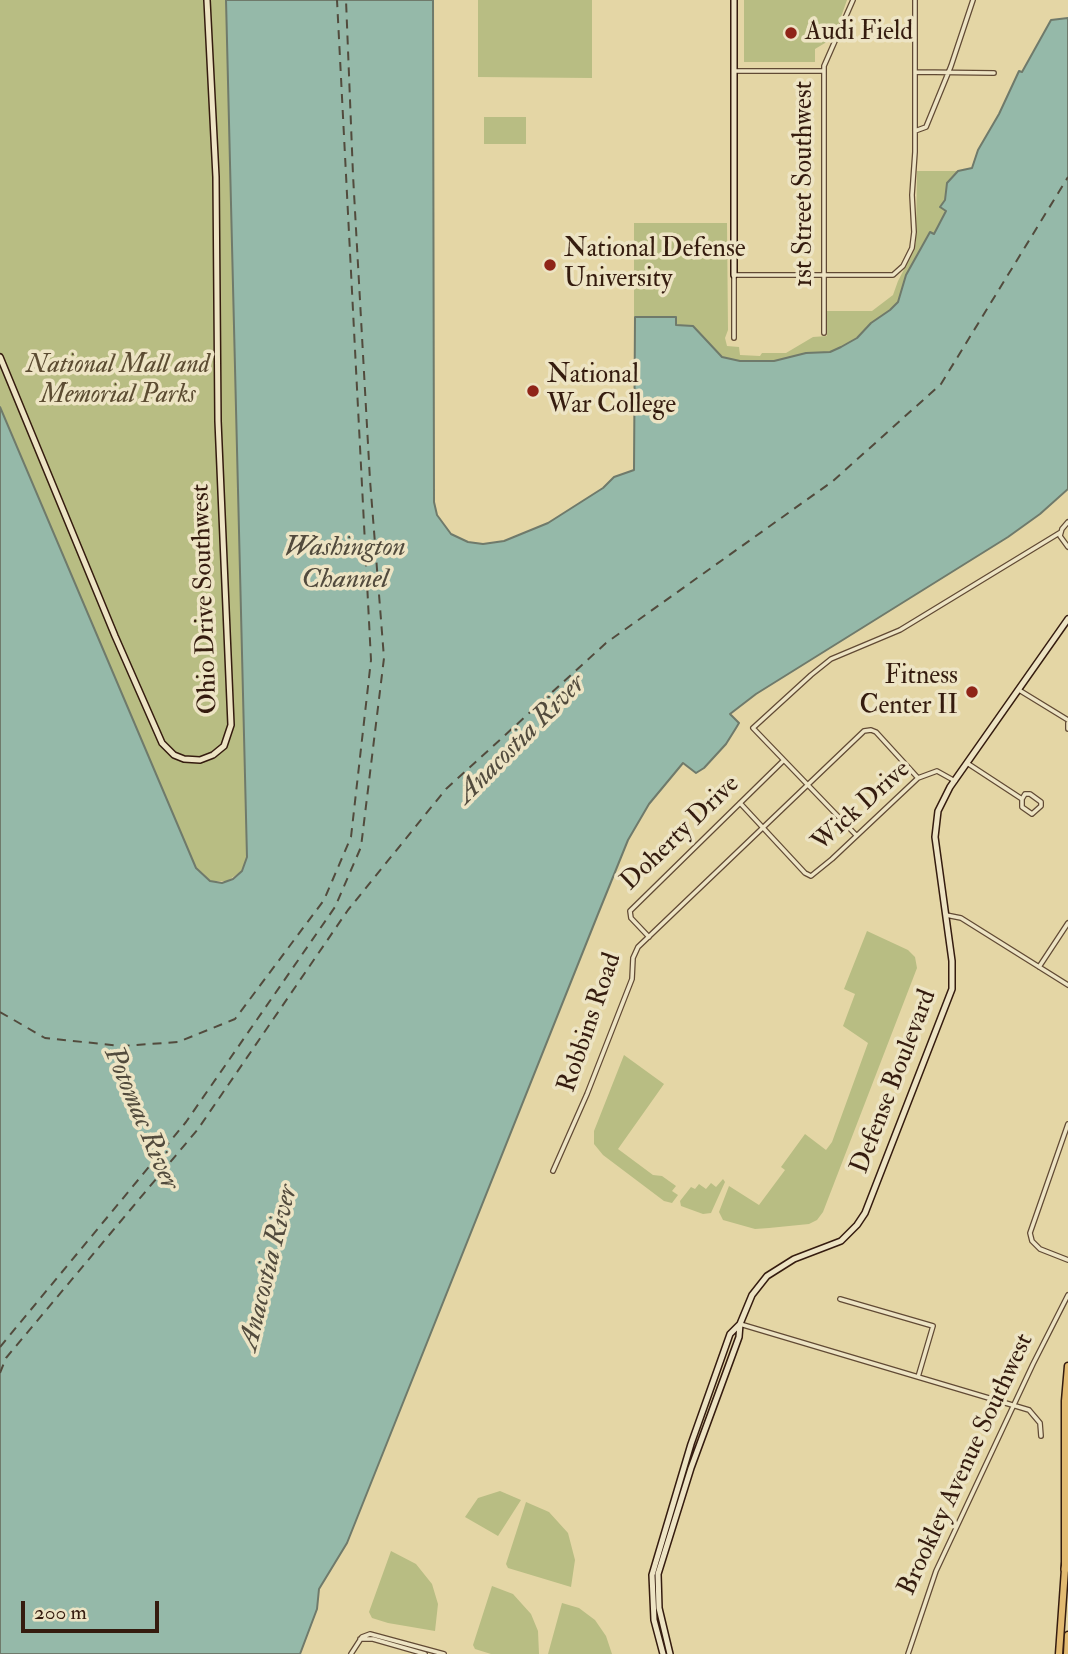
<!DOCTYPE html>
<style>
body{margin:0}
#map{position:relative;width:1068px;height:1654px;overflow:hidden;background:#e4d6a5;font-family:"IM FELL Double Pica",serif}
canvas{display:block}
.scale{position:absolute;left:21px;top:1601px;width:138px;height:32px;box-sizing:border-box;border:4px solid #351c0f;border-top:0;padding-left:9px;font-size:21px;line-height:24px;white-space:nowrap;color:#351c0f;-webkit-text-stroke:5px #ede4c4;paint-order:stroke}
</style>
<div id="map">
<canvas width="1068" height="1654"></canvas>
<div class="scale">200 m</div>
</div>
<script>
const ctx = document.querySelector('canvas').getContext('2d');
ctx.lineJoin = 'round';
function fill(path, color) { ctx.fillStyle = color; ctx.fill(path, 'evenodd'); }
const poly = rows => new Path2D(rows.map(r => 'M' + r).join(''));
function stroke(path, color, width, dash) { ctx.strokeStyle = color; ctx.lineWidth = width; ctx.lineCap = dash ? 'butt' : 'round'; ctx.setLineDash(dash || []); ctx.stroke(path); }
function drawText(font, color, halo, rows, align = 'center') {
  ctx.font = font + ' "IM FELL Double Pica",serif'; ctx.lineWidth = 7; ctx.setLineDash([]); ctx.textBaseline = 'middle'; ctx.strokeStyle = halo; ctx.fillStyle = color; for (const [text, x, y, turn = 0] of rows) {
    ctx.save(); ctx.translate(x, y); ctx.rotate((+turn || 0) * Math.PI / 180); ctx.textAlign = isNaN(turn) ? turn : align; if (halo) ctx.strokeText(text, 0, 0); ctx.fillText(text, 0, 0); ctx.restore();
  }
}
const green = poly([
 [0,0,226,0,247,858,242,871,227,881,210,881,196,868,0,406],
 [478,0,592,0,592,78,478,77],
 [744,0,847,0,837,28,837,38,830,36,825,43,815,49,815,62,744,62],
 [484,117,526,117,526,144,484,144],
 [917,171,958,171,950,179,947,210,934,234,930,232,906,275,898,303,882,317,871,323,857,338,841,347,830,352,806,353,774,361,740,361,722,357,693,326,676,326,675,317,634,316,634,223,727,223,728,330,725,338,727,346,739,347,740,355,760,356,762,353,786,353,813,337,827,336,827,311,872,311,893,295,898,281,914,250,916,241],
 [867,931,908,950,915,957,917,968,823,1212,817,1220,809,1224,769,1228,755,1229,723,1220,719,1212,729,1186,759,1205,785,1170,781,1167,805,1134,826,1150,832,1142,868,1043,843,1026,855,994,844,989],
 [624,1055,664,1084,618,1149,653,1175,662,1176,676,1186,672,1191,678,1195,672,1203,664,1201,603,1155,594,1144,594,1131],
 [723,1179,725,1182,711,1213,703,1214,681,1206,680,1201,691,1187,695,1189,699,1184,706,1189,711,1183,716,1187],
 [500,1491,521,1500,498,1536,465,1517,478,1498],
 [526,1502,549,1512,568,1533,575,1560,571,1587,508,1568,506,1564],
 [391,1551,416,1564,432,1584,438,1604,435,1631,388,1623,372,1618,369,1612],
 [492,1586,513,1594,531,1614,538,1631,539,1654,491,1654,475,1649,473,1645],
 [562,1603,579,1608,595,1620,606,1636,612,1654,548,1654]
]);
const water = poly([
 [226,0,433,0,434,502,437,515,451,534,468,542,483,544,504,541,548,523,603,488,614,477,634,470,635,317,676,317,676,325,693,326,722,357,740,361,774,361,806,353,830,352,841,347,857,338,871,323,890,310,898,302,906,275,930,232,934,234,946,211,940,207,945,200,947,183,958,171,972,168,978,150,999,114,1019,71,1022,72,1051,20,1068,18,1068,489,1040,514,1008,537,756,694,730,714,739,723,736,728,726,744,704,768,696,773,683,763,649,804,628,840,598,914,347,1543,319,1589,317,1609,300,1654,0,1654,0,407,196,868,210,881,222,883,233,879,242,871,247,857,226,0]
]);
const ferry = poly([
 [0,1012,45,1038,121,1046,178,1042,235,1019,324,900,351,837,371,660,337,0],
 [0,1347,186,1122,335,907,361,847,384,658,370,480,353,175,346,0],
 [0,1373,6,1358,198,1129,348,910,446,789,606,643,833,481,941,384,1068,177]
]);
const street = poly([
 [735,71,824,71],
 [915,72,994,73],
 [915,131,926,127,951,66,973,0],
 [824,333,824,66,853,0],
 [734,338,734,275,893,275,903,266,912,248,914,232,912,195,915,152,915,0],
 [1068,522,1062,529,1060,536,1068,547],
 [1019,690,1068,720],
 [1068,723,1068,729],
 [967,763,1022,799,1022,807,1032,814,1041,806,1041,802,1030,794,1025,794,1022,799],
 [740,803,805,873,811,876,832,859,918,778,937,771,955,781],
 [856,835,753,728,811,675,831,659,900,630,1061,532],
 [946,915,961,918,1068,985],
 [649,937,631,918,630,911,783,761],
 [1039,967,1068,923],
 [1068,1124,1030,1233,1032,1241,1040,1249,1068,1260],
 [553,1171,587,1094,632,979,633,958,638,947,864,731,871,730,876,732,918,778],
 [840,1299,933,1326,918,1377],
 [740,1324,1029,1410,1040,1423,1041,1436],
 [360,1639,373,1639,425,1654],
 [351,1654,362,1637,370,1634,444,1654],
 [908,1654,936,1571,1033,1364,1068,1295]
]);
const secondary = poly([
 [734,275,734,0],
 [0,357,115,636,162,743,174,755,184,759,200,760,213,755,224,746,231,725,218,421,216,177,207,0],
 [663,1654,654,1620,652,1575,691,1444,730,1334,740,1324],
 [670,1654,659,1608,658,1574,691,1468,739,1337,740,1324,752,1295,767,1276,794,1259,841,1241,857,1225,865,1213,952,989,952,961,935,837,938,811,950,787,1068,619]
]);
const primary = poly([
 [1059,1654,1065,1569,1065,1401,1068,1366],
 [1067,1654,1068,1635]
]);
const highway = poly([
 [1065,1569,1068,1548]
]);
const markers = [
 [791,33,7,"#8f2418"],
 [550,265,7,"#8f2418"],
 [533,391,7,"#8f2418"],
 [972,692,7,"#8f2418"]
];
const poiNames = [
 ["Audi Field",805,33],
 ["National Defense",564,250],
 ["University",564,280],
 ["National",547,376],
 ["War College",547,406],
 ["Fitness",958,677,"right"],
 ["Center II",958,707,"right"]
];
const streetNames = [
 ["1st Street Southwest",805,184,-90],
 ["Ohio Drive Southwest",206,599,-92],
 ["Wick Drive",862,807,-42],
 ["Doherty Drive",681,834,-44],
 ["Robbins Road",591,1023,-71],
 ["Defense Boulevard",895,1082,-69],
 ["Brookley Avenue Southwest",967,1465,-65]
];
const parkNames = [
 ["National Mall and",118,366],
 ["Memorial Parks",118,396]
];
const waterNames = [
 ["Washington",345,549],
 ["Channel",345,581],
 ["Anacostia River",522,740,-45],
 ["Potomac River",140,1119,67],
 ["Anacostia River",270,1268,-76]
];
fill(green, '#b8bd83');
fill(water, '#95b9a9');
stroke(water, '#6f7a6b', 2);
stroke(ferry, '#524b3d', 2, [9, 7]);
stroke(street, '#614a34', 6);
stroke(secondary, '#351c0f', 8);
stroke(primary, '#351c0f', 9);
stroke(highway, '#351c0f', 10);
stroke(street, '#ede4c4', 3.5);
stroke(secondary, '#ede4c4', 5);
stroke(primary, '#e2bb72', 6);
stroke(highway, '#e2bb72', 7);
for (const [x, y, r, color] of markers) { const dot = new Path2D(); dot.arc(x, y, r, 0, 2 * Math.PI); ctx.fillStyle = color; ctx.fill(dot); stroke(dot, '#ede4c4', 2.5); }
drawText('26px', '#351c0f', '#ede4c4', poiNames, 'left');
drawText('26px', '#351c0f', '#ede4c4', streetNames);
drawText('italic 26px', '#5c4c32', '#ede4c4', parkNames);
drawText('italic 28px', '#524b3d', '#ede4c4', waterNames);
</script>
